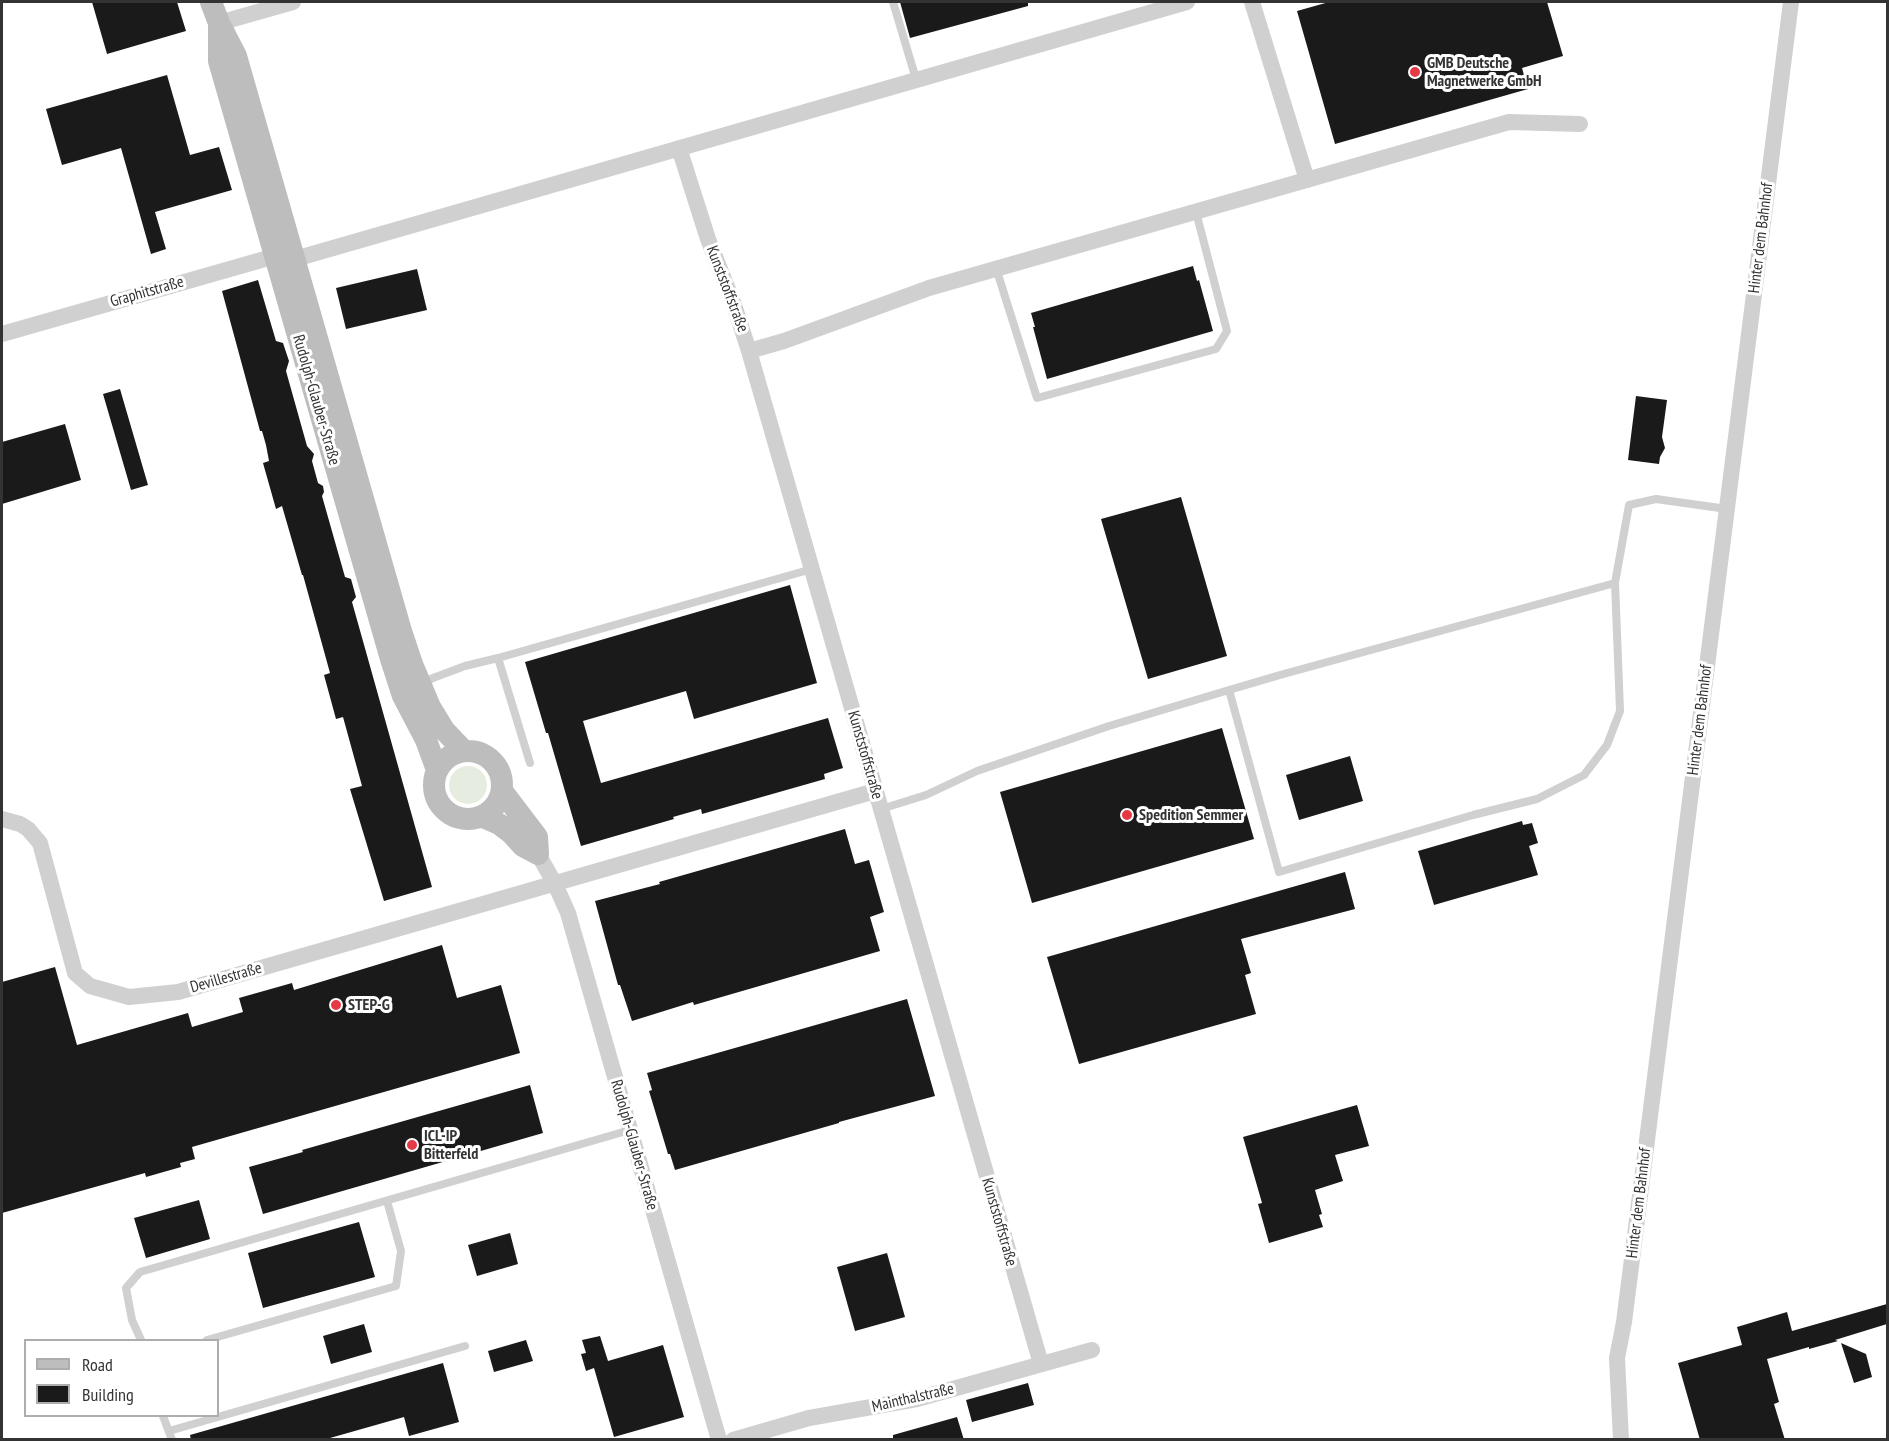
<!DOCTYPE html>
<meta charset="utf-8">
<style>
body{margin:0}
#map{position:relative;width:1889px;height:1441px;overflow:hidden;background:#fff;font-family:"PT Sans Narrow",sans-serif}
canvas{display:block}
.frame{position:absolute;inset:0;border:3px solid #333;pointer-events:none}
.legend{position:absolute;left:24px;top:1339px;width:195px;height:78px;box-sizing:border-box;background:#fff;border:2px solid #adadad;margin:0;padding:8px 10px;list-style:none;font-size:18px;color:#333}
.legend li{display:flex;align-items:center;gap:12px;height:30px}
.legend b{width:30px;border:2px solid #adadad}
</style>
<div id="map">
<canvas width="1889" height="1441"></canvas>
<div class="frame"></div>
<ul class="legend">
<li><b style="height:8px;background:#bdbdbd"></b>Road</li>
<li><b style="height:16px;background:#1a1a1a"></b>Building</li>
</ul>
</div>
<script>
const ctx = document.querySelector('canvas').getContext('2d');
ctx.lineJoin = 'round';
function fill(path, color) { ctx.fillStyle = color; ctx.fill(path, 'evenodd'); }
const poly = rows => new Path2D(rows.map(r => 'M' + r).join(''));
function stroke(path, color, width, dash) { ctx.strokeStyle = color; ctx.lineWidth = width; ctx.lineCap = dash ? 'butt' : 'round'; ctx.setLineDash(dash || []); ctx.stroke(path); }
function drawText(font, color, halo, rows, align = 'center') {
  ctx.font = font + ' "PT Sans Narrow",sans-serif'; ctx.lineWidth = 6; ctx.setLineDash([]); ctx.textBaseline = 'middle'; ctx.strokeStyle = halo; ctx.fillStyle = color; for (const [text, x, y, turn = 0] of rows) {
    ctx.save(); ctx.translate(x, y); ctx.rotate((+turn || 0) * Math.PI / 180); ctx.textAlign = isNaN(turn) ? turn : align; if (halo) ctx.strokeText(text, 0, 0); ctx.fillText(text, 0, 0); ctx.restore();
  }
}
const green = poly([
 '449 785a19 19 0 1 1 38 0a19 19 0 1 1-38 0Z'
]);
const building = poly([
 [92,2,177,2,186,31,107,54],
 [900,2,1028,2,1028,6,910,38],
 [1329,2,1547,2,1563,56,1522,68,1528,89,1335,144,1297,11],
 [167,75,190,155,219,147,232,190,155,212,166,249,151,254,121,148,62,165,46,109],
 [1193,266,1197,281,1199,280,1213,331,1047,379,1033,327,1035,327,1031,313],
 [417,269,427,310,346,329,336,288],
 [258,280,276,341,283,343,289,361,286,371,307,446,314,454,312,461,318,483,323,486,324,492,322,496,345,577,351,579,356,597,352,602,432,887,384,901,350,789,362,786,343,717,336,719,324,675,330,673,303,575,302,575,282,506,276,509,263,463,269,461,266,445,262,431,260,431,222,291],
 [120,389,148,485,131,490,103,394],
 [1636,396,1667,400,1662,437,1665,448,1660,457,1659,464,1628,460],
 [65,424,81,480,2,504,2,442],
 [1181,497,1227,656,1148,679,1101,519],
 [790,585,817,683,694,719,686,691,583,721,601,783,828,718,843,768,824,774,825,779,702,814,701,809,673,817,674,819,581,846,548,733,546,733,525,662],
 [1222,728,1254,839,1032,903,1000,792],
 [1350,756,1363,801,1299,820,1286,775],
 [1522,821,1523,825,1532,823,1538,843,1529,846,1538,875,1434,905,1418,851],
 [845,829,855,864,869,860,884,912,870,917,880,951,694,1005,693,1002,632,1021,620,985,618,985,595,901,660,884,659,882],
 [1345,872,1355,909,1241,939,1251,973,1245,975,1256,1014,1079,1064,1047,957],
 [442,945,457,998,501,985,520,1053,192,1147,195,1159,180,1163,181,1167,146,1177,145,1173,2,1213,2,982,55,967,77,1045,188,1013,192,1027,243,1012,239,998,292,983,294,990],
 [907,999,935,1096,839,1122,839,1123,675,1170,670,1154,668,1154,649,1091,652,1090,647,1073],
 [530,1085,543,1133,263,1214,249,1167,303,1152,302,1150],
 [1357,1105,1369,1146,1335,1155,1343,1181,1315,1190,1322,1214,1319,1215,1323,1227,1269,1243,1258,1204,1262,1203,1243,1137],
 [199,1200,210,1239,146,1258,134,1218],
 [359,1222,375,1277,263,1308,248,1253],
 [510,1233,518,1264,477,1276,468,1245],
 [887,1253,905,1317,855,1331,837,1267],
 [1887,1304,1887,1324,1835,1340,1838,1341,1809,1349,1809,1347,1767,1359,1779,1402,1774,1404,1785,1440,1700,1440,1678,1363,1742,1345,1737,1327,1787,1312,1792,1331],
 [364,1324,372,1352,331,1364,323,1336],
 [600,1336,608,1361,663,1345,684,1417,614,1437,594,1368,586,1371,581,1354,586,1353,582,1340],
 [526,1340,533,1361,494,1372,488,1351],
 [1841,1343,1866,1354,1872,1377,1854,1383],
 [443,1363,459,1422,409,1436,404,1417,323,1440,191,1440,190,1435],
 [1028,1383,1034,1405,972,1422,966,1400],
 [957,1417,964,1440,893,1440,893,1435]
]);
const lane = poly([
 [893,2,916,79],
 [996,268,1037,398,1216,349,1227,331,1196,212],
 [1615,583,1629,505,1656,499,1727,509],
 [498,658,812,569],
 [420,684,433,678,465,666,498,658,530,763],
 [881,809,926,795,977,771,1109,726,1229,690,1280,675,1615,583,1620,711,1607,745,1584,775,1537,799,1473,815,1279,872,1229,690],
 [141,1340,132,1320,126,1288,140,1272,630,1130],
 [207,1340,396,1286,401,1251,387,1201],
 [163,1416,172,1440],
 [169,1431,465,1346]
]);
const street = poly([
 [1252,2,1307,180],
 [219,23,293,2],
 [679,148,708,239,733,302,749,351,1041,1364],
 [295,259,1187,2],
 [2,334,286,253],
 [749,351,784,341,929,288,1509,122,1580,124],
 [2,819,20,824,28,829,40,843,75,973,90,986,129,997,178,992,875,791],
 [538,854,555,884,568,913,719,1440],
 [733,1440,809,1418,917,1399,1092,1350],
 [1621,1440,1617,1358,1624,1322,1791,2]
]);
const secondary = poly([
 [211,2,219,23,236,56,401,631,412,664,430,707,444,730,464,751],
 [219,28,219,61,391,659,403,696,426,740,437,770],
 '434 785a34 34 0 1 1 68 0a34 34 0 1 1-68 0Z',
 [502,791,537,837,538,854],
 [483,817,499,824,511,833,523,846,538,854]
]);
const markers = [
 [1415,72,6,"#e63946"],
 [1127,815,6,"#e63946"],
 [336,1005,6,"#e63946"],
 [412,1145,6,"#e63946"]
];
const poiNames = [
 ["GMB Deutsche",1427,63],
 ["Magnetwerke GmbH",1427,81],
 ["Spedition Semmer",1139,815],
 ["STEP-G",348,1005],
 ["ICL-IP",424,1136],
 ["Bitterfeld",424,1154]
];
const streetNames = [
 ["Hinter dem Bahnhof",1761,238,-83],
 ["Kunststoffstraße",727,289,69],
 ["Graphitstraße",147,292,-16],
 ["Rudolph-Glauber-Straße",316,400,74],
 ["Hinter dem Bahnhof",1700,720,-83],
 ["Kunststoffstraße",865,755,74],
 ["Devillestraße",226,978,-16],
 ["Rudolph-Glauber-Straße",634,1145,74],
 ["Hinter dem Bahnhof",1639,1203,-83],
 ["Kunststoffstraße",999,1222,74],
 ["Mainthalstraße",913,1398,-13]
];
fill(green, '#e6ecdf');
fill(building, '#1a1a1a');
stroke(lane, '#d0d0d0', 8);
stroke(street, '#d0d0d0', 16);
stroke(secondary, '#bdbdbd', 22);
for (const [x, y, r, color] of markers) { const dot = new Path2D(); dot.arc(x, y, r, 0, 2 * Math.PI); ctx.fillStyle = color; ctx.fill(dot); stroke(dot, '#fff', 2); }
drawText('bold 16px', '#333', '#fff', poiNames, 'left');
drawText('16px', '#333', '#fff', streetNames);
</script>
